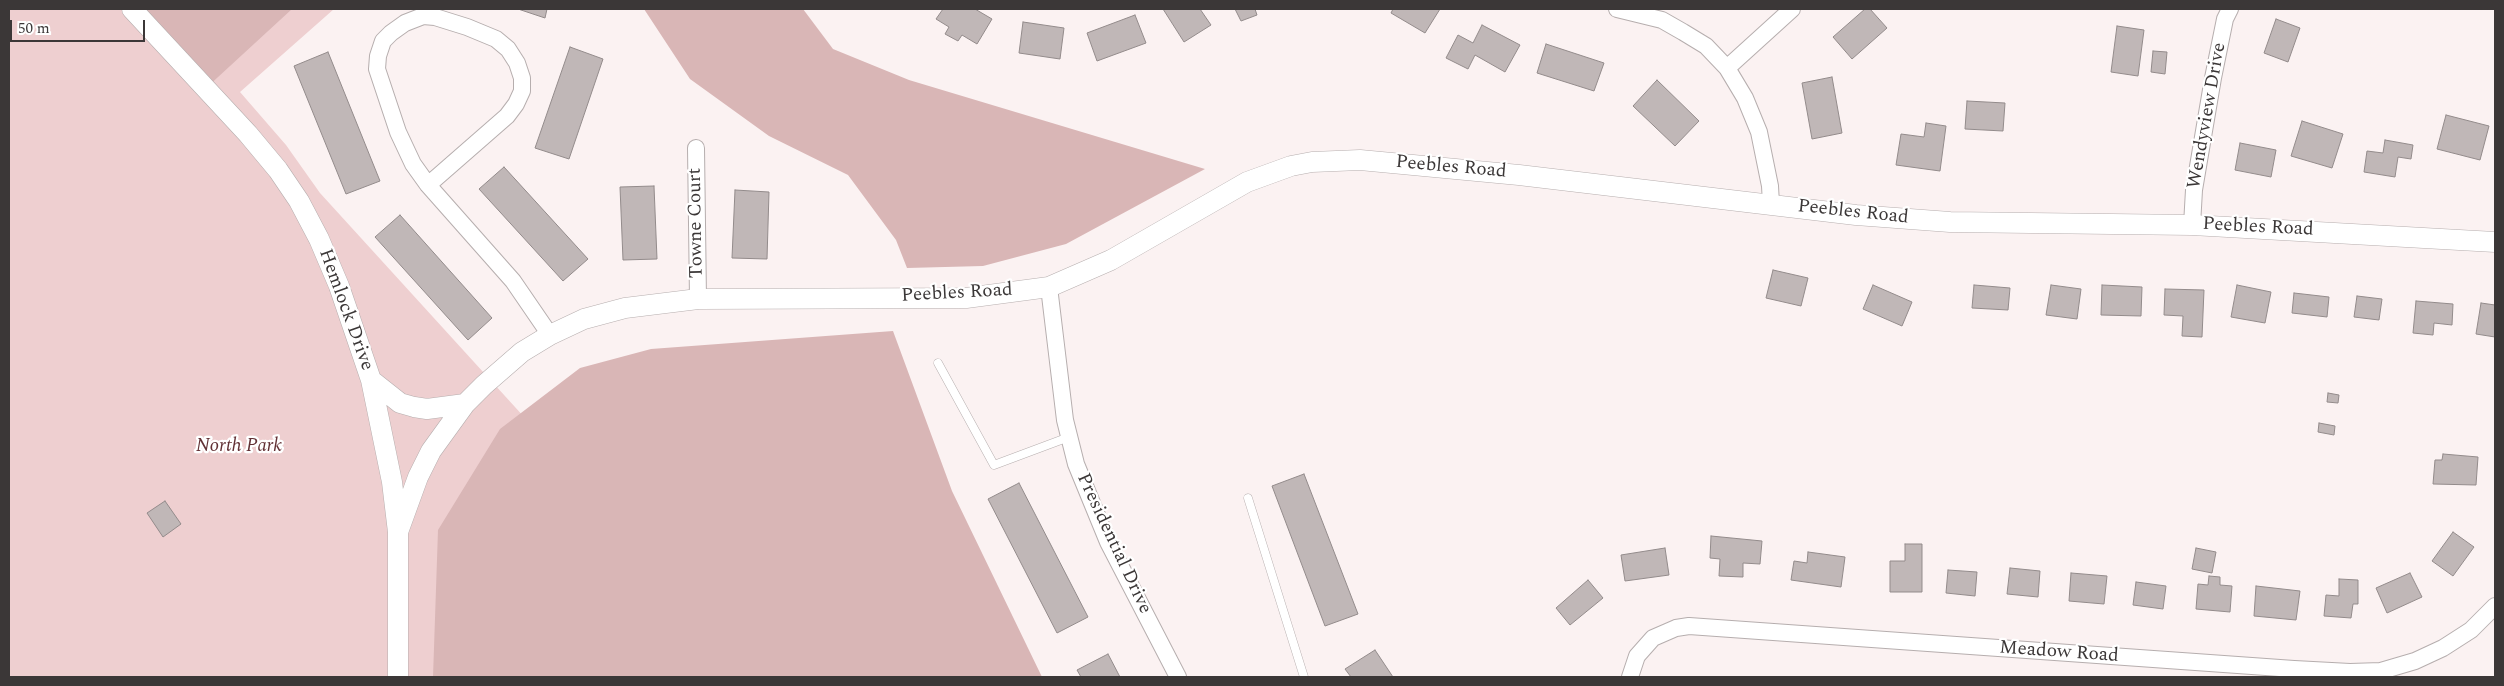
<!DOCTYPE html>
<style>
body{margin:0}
#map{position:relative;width:2504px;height:686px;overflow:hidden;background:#fbf2f2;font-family:Spectral,serif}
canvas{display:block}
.frame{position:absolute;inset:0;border:10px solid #3b3737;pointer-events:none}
.scale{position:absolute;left:10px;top:20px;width:135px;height:22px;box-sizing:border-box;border:2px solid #3b3737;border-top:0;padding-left:6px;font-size:15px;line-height:18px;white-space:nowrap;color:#3b3737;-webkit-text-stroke:4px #fff;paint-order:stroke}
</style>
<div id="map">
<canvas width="2504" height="686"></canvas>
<div class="frame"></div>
<div class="scale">50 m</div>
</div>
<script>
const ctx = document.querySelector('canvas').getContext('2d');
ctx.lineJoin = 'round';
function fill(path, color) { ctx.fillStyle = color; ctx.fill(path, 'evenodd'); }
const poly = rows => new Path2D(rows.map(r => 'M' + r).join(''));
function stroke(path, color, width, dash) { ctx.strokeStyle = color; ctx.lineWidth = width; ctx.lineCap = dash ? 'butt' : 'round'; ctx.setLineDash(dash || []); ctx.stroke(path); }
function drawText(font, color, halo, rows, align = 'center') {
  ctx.font = font + ' Spectral,serif'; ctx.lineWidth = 4.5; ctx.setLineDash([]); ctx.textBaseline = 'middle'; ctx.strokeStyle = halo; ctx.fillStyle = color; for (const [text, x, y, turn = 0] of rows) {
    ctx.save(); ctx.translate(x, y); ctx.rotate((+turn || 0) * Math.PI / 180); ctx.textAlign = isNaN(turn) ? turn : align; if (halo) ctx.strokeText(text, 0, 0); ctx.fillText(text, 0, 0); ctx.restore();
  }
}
const green = poly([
 [9,9,334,9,240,92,286,145,320,193,761,677,9,677]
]);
const forest = poly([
 [132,9,292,9,205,89],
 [644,9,803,9,833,49,909,80,1205,169,1066,244,983,266,907,268,896,240,848,175,769,136,690,79],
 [893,331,952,491,1042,677,433,677,438,530,500,429,580,368,651,349]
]);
const building = poly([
 [518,9,547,9,545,18,518,9],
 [943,9,975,9,992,19,977,44,962,35,958,41,945,34,949,27,936,19,943,9],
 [1163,9,1200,9,1211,25,1184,42,1163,9],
 [1235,9,1255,9,1257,15,1241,21,1235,9],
 [1393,9,1440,9,1425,33,1391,13,1393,9],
 [1865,9,1870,9,1887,28,1852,59,1833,37,1865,9],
 [1135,15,1146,43,1097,61,1087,33,1135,15],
 [2276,19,2300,28,2288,62,2264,53,2276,19],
 [1023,22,1064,28,1060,59,1019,53,1023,22],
 [1482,25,1520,45,1505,72,1475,55,1468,69,1446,58,1458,35,1473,43,1482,25],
 [2117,26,2144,30,2138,76,2111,72,2117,26],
 [1546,44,1604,63,1594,91,1537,73,1546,44],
 [570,47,603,59,569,159,535,148,570,47],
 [2153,51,2167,52,2165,74,2151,72,2153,51],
 [328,52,380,181,346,194,294,66,328,52],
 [1832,77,1842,133,1812,139,1802,83,1832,77],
 [1657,80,1699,121,1675,146,1633,106,1657,80],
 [1967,101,2005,103,2003,131,1965,129,1967,101],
 [2446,115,2489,126,2480,160,2437,149,2446,115],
 [2302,121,2343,134,2332,168,2291,156,2302,121],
 [1926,123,1946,126,1940,171,1896,165,1901,134,1924,137,1926,123],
 [2385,140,2413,145,2411,159,2398,157,2395,177,2364,172,2367,151,2383,153,2385,140],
 [2240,143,2276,150,2271,177,2235,170,2240,143],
 [504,167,588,259,563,281,479,189,504,167],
 [654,186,657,259,623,260,620,187,654,186],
 [735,190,769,192,767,259,732,258,735,190],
 [400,215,492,318,468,340,375,237,400,215],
 [1773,270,1808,278,1801,306,1766,298,1773,270],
 [1873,285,1912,302,1902,326,1863,309,1873,285],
 [1974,285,2010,288,2008,310,1972,308,1974,285],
 [2051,285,2081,289,2077,319,2046,315,2051,285],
 [2102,285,2142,287,2141,316,2101,315,2102,285],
 [2237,285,2271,292,2265,323,2231,317,2237,285],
 [2165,289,2204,290,2202,337,2182,336,2183,316,2164,315,2165,289],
 [2294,293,2329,297,2327,317,2292,313,2294,293],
 [2357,296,2382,299,2379,320,2354,317,2357,296],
 [2416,301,2453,304,2452,325,2434,323,2433,335,2413,333,2416,301],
 [2481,303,2495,305,2495,337,2476,334,2481,303],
 [2328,393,2339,395,2338,403,2327,402,2328,393],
 [2319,423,2335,426,2334,435,2318,432,2319,423],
 [2443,454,2478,457,2476,485,2433,484,2435,460,2442,460,2443,454],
 [1304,474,1358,614,1325,626,1272,486,1304,474],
 [1019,483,1088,617,1057,633,988,499,1019,483],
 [165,501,181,524,163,537,147,513,165,501],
 [2453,532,2474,547,2453,576,2432,561,2453,532],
 [1711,536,1762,541,1760,564,1743,563,1743,577,1719,576,1720,559,1710,558,1711,536],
 [1905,544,1922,544,1922,592,1890,592,1890,561,1905,561,1905,544],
 [1665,548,1669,575,1625,581,1621,555,1665,548],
 [2196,548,2216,552,2212,573,2192,569,2196,548],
 [1808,552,1845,557,1841,587,1791,580,1794,561,1807,563,1808,552],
 [2010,568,2040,571,2038,597,2007,594,2010,568],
 [1948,570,1977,572,1975,596,1946,593,1948,570],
 [2071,573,2107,576,2104,604,2069,601,2071,573],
 [2410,573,2422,597,2387,613,2376,588,2410,573],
 [2209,576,2220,577,2220,585,2232,586,2230,612,2196,609,2198,584,2208,585,2209,576],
 [2339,579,2358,580,2358,604,2353,604,2351,618,2324,616,2326,595,2339,596,2339,579],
 [1588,580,1603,598,1570,625,1556,608,1588,580],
 [2136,582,2166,586,2163,609,2133,605,2136,582],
 [2256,586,2300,591,2296,620,2254,616,2256,586],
 [1375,650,1393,677,1351,677,1345,669,1375,650],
 [1108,654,1120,677,1081,677,1077,670,1108,654]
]);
const service = poly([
 [938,363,994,465,1069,437],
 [1248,498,1304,677]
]);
const minor = poly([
 [1617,9,1662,20,1683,32,1706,46,1727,68,1745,98,1759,132,1770,186,1771,204],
 [1727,68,1792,9],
 [696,148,698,299],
 [428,185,507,116,516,104,522,91,522,78,517,63,508,49,496,39,467,27,435,17,423,16,405,23,391,33,383,41,378,56,377,69,398,132,413,164,428,185,513,281,550,335],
 [2192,225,2194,190,2213,78,2225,19,2230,9],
 [1049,287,1065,420,1076,464,1108,542,1178,677],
 [1630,677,1637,656,1653,638,1676,628,1689,626,2294,669,2350,672,2381,671,2415,661,2443,648,2471,630,2495,606]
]);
const tertiary = poly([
 [132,9,248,134,278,170,299,201,319,239,339,286,371,380,392,482,398,532,398,677],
 [371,380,400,403,414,407,427,409,465,404],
 [398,532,418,477,431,451,465,404,484,385,522,352,550,335,584,319,625,308,698,299,966,298,1049,287,1111,260,1247,182,1291,166,1312,162,1360,160,1519,175,1856,215,1950,222,2192,225,2495,242]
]);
const streetNames = [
 ["Wendyview Drive",2208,116,-80],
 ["Peebles Road",1451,168,5],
 ["Peebles Road",1853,213,6],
 ["Towne Court",697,223,-91],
 ["Peebles Road",2258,228,3],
 ["Peebles Road",957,294,-3],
 ["Hemlock Drive",345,310,70],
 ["Presidential Drive",1113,544,65],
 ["Meadow Road",2059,653,4]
];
const parkNames = [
 ["North Park",239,447]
];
fill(green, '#eecfd0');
fill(forest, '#d9b6b6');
fill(building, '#c0b7b7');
stroke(building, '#938b8b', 1);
stroke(service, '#b6aeae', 9);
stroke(minor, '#b6aeae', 18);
stroke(tertiary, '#b6aeae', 21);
stroke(service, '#fff', 8);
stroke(minor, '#fff', 16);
stroke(tertiary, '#fff', 20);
drawText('19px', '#3b3737', '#fff', streetNames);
drawText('italic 19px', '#623135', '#fff', parkNames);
</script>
